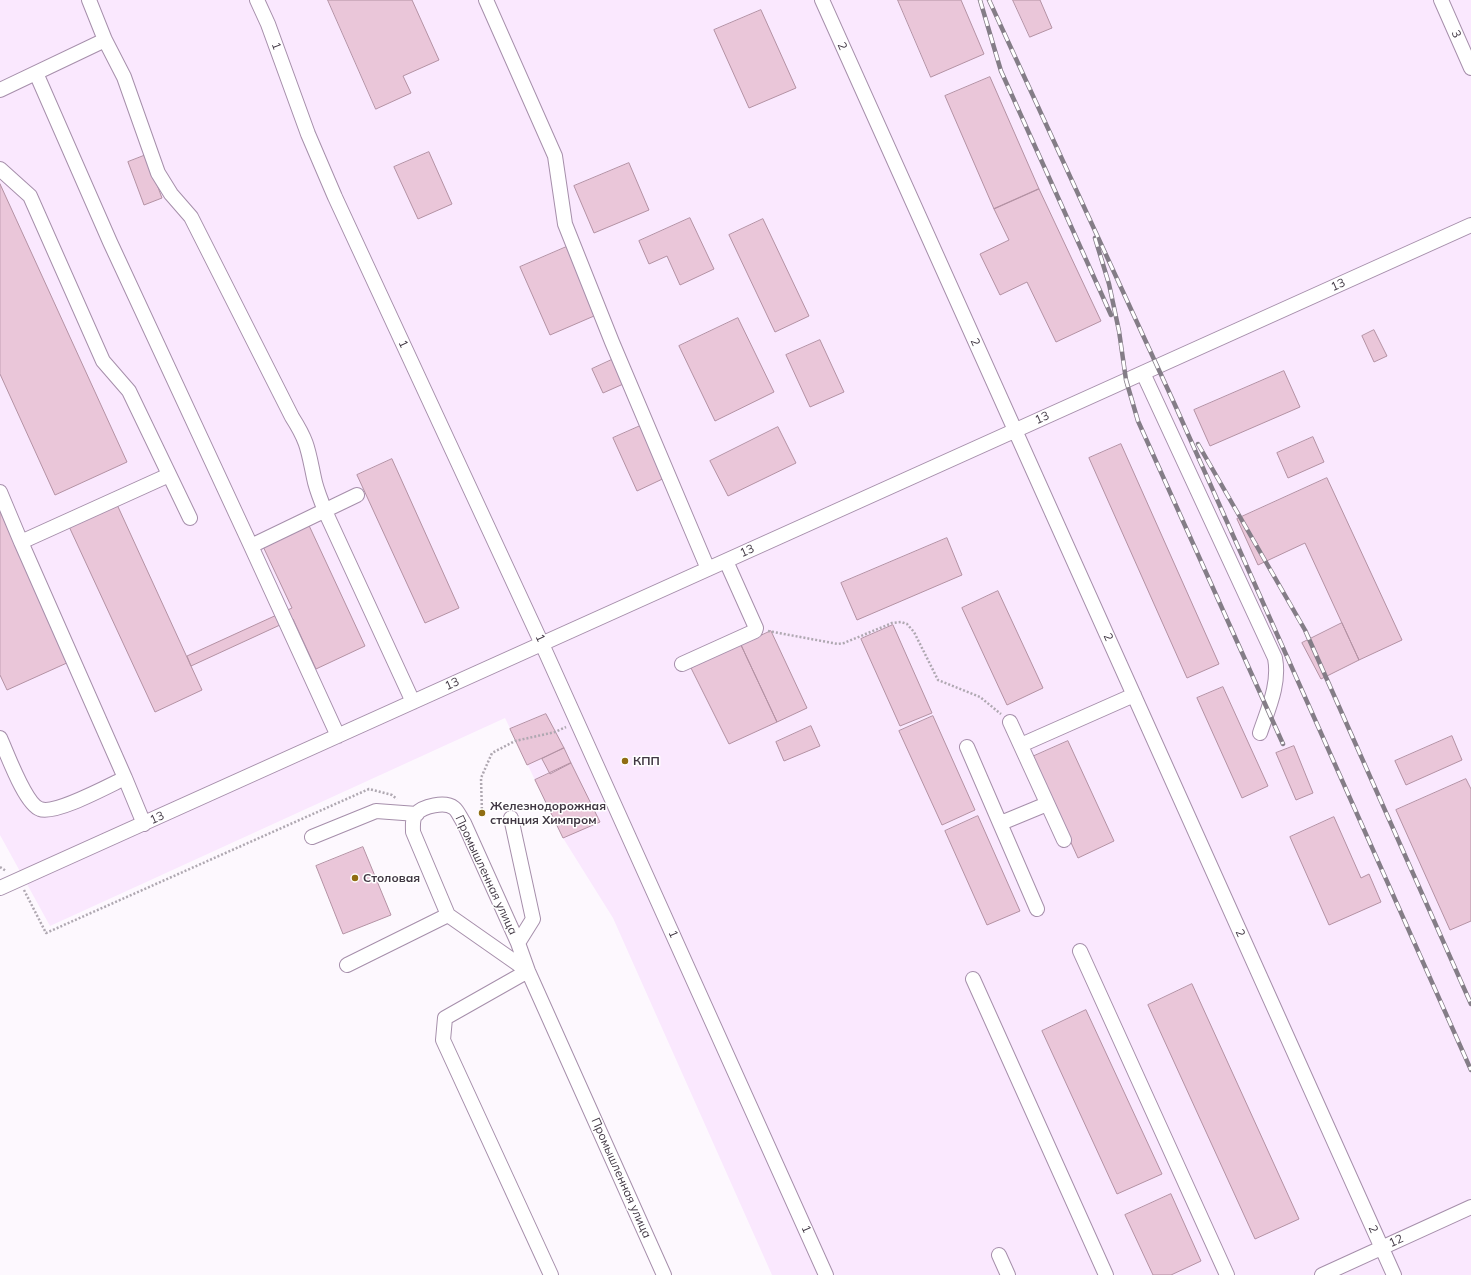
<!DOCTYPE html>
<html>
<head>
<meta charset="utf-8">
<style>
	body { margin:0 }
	canvas { display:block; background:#fdf8fe }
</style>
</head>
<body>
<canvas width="1471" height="1275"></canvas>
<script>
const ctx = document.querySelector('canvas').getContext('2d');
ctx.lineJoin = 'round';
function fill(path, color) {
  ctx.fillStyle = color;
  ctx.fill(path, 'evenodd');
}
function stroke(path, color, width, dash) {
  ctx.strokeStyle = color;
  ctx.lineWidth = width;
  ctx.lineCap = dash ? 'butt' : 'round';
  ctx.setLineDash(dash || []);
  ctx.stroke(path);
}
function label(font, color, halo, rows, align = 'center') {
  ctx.font = font + ' Mulish,sans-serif';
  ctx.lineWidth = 3;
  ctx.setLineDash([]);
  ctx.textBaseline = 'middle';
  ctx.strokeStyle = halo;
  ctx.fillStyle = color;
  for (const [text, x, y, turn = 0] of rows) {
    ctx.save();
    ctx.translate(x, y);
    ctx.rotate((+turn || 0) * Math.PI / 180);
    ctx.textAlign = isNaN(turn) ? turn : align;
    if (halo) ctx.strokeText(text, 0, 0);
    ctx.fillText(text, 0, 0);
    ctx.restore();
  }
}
const built = new Path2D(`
	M0,0H1471V1275H772L613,918L563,838L505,718L50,926L0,835Z`);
const building = new Path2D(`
	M328,0H412L439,60L403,76L411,93L376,109Z
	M898,0H961L984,54L931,77Z
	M1013,0H1040L1052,28L1030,37Z
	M761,10L796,88L749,108L714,30Z
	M990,77L1039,189L994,209L945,96Z
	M429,152L452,204L418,219L394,167Z
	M146,155L162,198L144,205L128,162Z
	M629,163L649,210L594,233L574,186Z
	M0,184L127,462L55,495L0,374Z
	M1039,189L1101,321L1056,342L1027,282L1000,295L980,254L1009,240L994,209Z
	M690,218L714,269L680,285L667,256L649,264L639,241Z
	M763,219L809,316L775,332L729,235Z
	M571,245L601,313L550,335L520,267Z
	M738,318L774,392L715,421L679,346Z
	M1374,330L1387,356L1374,362L1362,336Z
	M820,340L844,392L810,407L786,355Z
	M618,357L630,381L603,393L592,369Z
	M1284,371L1300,407L1210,446L1194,410Z
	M647,423L671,475L637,491L613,438Z
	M778,427L796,463L728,496L710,461Z
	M1313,437L1324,462L1288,478L1277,453Z
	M1121,444L1219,664L1187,678L1089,458Z
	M392,459L459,608L425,623L357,475Z
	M1327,478L1402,640L1359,660L1305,543L1258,565L1237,519Z
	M114,498L202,690L155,712L66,520Z
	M0,508L69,662L7,690L0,675Z
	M306,519L365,646L316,669L293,619L191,666L187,656L292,608L260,540Z
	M947,538L962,575L857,620L841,583Z
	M998,591L1043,688L1007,705L962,608Z
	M1342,623L1359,660L1321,679L1302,643Z
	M893,625L932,713L900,726L861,639Z
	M771,631L807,708L777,722L741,645Z
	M741,645L777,722L729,744L691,668Z
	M1223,687L1268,786L1242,798L1197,698Z
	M546,714L564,748L527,765L510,729Z
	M933,716L975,810L942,825L899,731Z
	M811,726L820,746L784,761L776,742Z
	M1452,736L1462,760L1406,785L1395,761Z
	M1068,741L1114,841L1078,858L1032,757Z
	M1294,746L1313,793L1296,800L1276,753Z
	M564,748L571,763L550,774L542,759Z
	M571,763L600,822L563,838L535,780Z
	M1466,779L1471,789V921L1450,930L1396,810Z
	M978,816L1020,911L987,925L945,831Z
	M1334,817L1361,878L1369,874L1381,902L1329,925L1290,837Z
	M363,847L391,915L343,934L316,866Z
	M1192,984L1299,1219L1255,1239L1148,1005Z
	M1086,1010L1162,1174L1117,1194L1042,1031Z
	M1171,1194L1201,1261L1171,1275H1153L1125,1215Z`);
const path = new Path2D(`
	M768,631L838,644L844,643L892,623L901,622L907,624L914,632L938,680L980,697L1001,714
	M482,813L481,778L492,753L515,741L555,732L566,727
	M0,867L6,871
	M24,890L46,933L369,789L392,795L397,799`);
const minor = new Path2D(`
	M89,0L105,40L124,77L158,173L171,194L191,217L292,417C308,442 308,450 314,478C316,489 321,500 325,511L413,702
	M257,0L268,24L308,134L335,197L542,644L826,1275
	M486,0L555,156L565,224L612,342L708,569
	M822,0L1394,1275
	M1441,0L1471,68
	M36,73L110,242L251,546
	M0,90L105,40
	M0,169L30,196L103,361L129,391L190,518
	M1143,373L1275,658C1280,684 1268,709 1260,733
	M0,492L21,542L169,475
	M21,542L125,778
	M682,664L755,631L756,628L726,561
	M1010,722L1064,840
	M338,736L251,546L357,495
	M0,738C7,753 25,804 40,809C55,815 108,786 125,778L144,824
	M1021,745L1134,695
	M967,747L1037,909
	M511,818L533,919L518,943
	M1001,823L1047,804
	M312,837L376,811L417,814
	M0,888L1471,225
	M1080,951L1227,1275
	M347,965L448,915
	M528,971L448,915L413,832C413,826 412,819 416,814C423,806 445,801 454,808C458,811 461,819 464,823L518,943L528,971L664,1275
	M528,971L445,1018L443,1040L551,1275
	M973,979L1106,1275
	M999,1255L1008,1275
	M1322,1275L1471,1207`);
const rail = new Path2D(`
	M980,0L1001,71L1111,315
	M989,0L1175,405L1471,1070
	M1095,238L1109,284L1119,331L1126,380L1138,421L1283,744
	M1198,444L1305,630L1471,1004`);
const markers = [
	[625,761,4,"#906d13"],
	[482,813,4,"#906d13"],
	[355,878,4,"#906d13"]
];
const streetNames = [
	["3",1456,34,66],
	["1",276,46,70],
	["2",842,46,66],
	["13",1338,285,-24],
	["2",975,342,66],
	["1",403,344,65],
	["13",1042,418,-24],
	["13",747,551,-24],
	["2",1108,637,66],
	["1",540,638,65],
	["13",452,684,-24],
	["13",157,818,-24],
	["Промышленная улица",486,875,65],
	["2",1240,933,66],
	["1",673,934,66],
	["Промышленная улица",621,1178,66],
	["1",806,1229,66],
	["2",1373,1229,66],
	["12",1396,1241,-24]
];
const poiNames = [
	["КПП",633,761],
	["Железнодорожная",490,806],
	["станция Химпром",490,820],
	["Столовая",363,878]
];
fill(built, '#fae8fe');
fill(building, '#eac6d9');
stroke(building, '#b492a4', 1);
stroke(minor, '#a68fab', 16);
stroke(path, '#afa8b1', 2.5, [2, 2]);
stroke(minor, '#fff', 14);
stroke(rail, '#847d87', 4.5);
stroke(rail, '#fff', 3, [9]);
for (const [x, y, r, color] of markers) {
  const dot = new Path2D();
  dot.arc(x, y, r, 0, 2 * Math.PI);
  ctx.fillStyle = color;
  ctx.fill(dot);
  stroke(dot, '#fff', 1.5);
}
label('12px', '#403743', '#fff', streetNames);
label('bold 12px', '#403743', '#fff', poiNames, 'left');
</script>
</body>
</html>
